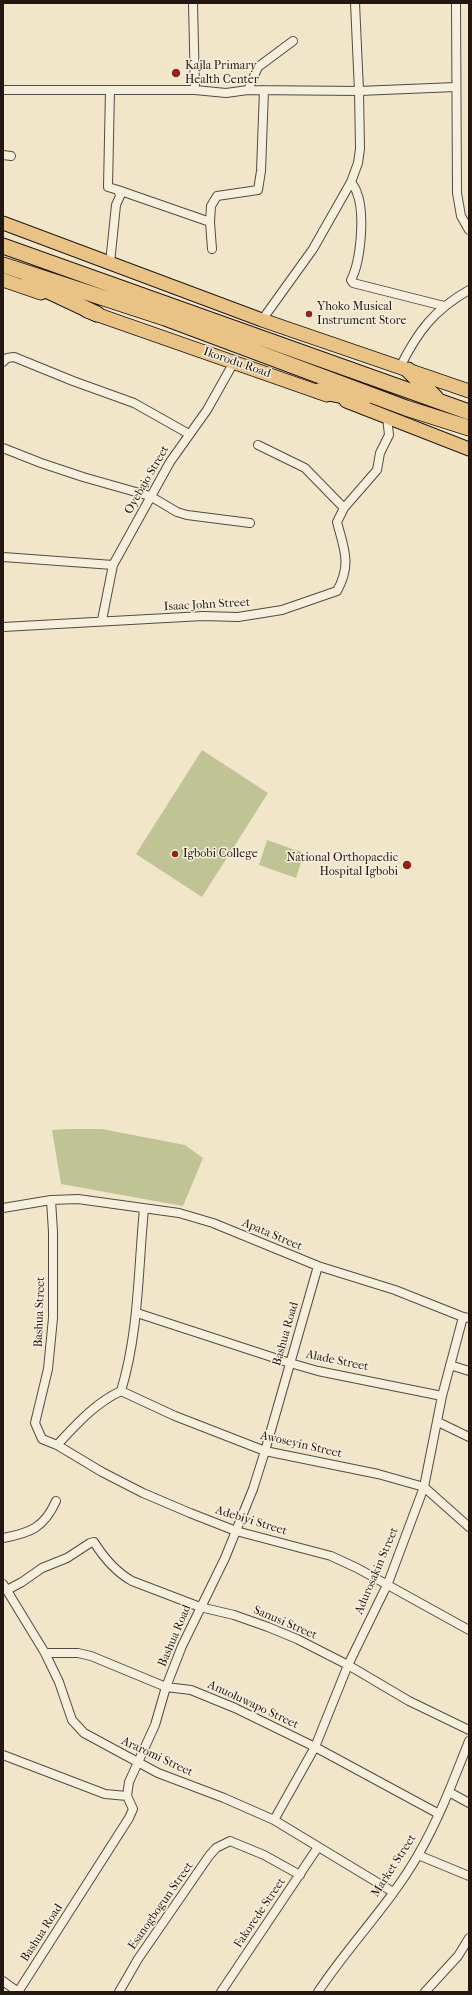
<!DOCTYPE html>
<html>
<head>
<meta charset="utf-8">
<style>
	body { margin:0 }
	#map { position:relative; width:472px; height:1995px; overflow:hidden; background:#f1e6ca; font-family:"IM FELL French Canon",serif }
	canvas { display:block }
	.frame { position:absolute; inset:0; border:4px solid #241611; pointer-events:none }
</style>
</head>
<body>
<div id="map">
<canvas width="472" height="1995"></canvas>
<div class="frame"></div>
</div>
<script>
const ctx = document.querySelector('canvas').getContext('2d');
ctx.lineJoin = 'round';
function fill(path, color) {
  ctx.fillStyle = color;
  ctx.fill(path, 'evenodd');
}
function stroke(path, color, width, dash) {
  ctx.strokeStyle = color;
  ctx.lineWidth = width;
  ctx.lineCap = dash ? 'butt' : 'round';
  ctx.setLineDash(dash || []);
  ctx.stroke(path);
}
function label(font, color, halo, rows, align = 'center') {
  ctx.font = font + ' "IM FELL French Canon",serif';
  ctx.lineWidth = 3;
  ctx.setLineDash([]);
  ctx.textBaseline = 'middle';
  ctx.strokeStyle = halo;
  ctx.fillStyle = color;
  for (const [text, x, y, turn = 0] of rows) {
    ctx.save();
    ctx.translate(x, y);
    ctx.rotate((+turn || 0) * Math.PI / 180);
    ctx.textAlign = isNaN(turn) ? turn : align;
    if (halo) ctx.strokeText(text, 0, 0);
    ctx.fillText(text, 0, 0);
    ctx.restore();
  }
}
const green = new Path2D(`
	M202,750L268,793L202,897L136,854Z
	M267,840L304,853L296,878L259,865Z
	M68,1129H102L185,1145L203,1158L183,1206L61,1184L52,1130Z`);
const minor = new Path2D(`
	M193,3L195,90
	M456,3L457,193L461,216L469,230
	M3,90H195L226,93L248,90L359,91L456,87
	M110,90L108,187L118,190L120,196L116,205L110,263
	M248,90L258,67L293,41
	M3,155L11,156
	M351,182C353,185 356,189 357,193C365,213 361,261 351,280L353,283L444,306
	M118,190L210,222L211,206L217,196L258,190L261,171L264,90
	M210,222L212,249
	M262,320L313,249L351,182L358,163L360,149L359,91L355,3
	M3,362L7,358L14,357L73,381L134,403L189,434
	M400,367C418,331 434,310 469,290
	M258,445L305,468L344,508
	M3,448L41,463L83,477L150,496L177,512L187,515L250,523
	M3,557L113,565
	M102,620L113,565L170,462L207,410L234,362
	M3,627L203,616L238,617L282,610L337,591C352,564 344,549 337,522L344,508L377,470L380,453L389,435L387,417
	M51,1200L53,1232V1318L48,1369L35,1423L42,1439L57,1445L102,1472L143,1493L190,1513L236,1531L331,1556L357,1568L469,1630
	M3,1208L51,1200L78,1199L179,1213L213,1223L318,1266L395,1290L463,1317L469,1318
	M137,1313L290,1363L318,1371L442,1396
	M450,1365L469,1371
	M121,1391L175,1416L265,1451L378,1474L424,1487L469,1527
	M438,1422L469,1437
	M57,1445C76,1425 95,1403 121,1391C139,1332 138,1270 144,1209
	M3,1538C30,1533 44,1528 56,1501
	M3,1584L45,1653L59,1682L72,1720L84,1733L158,1773L224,1798L274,1820L393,1892
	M7,1590L22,1582L42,1568L67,1558L90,1543L94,1542C104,1558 116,1572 132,1581L200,1607L234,1615L268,1627L297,1639L348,1665L409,1701L469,1730
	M45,1653H78L91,1656L166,1687L191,1690L235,1708L315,1747L439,1814
	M3,1755L105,1794L127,1796
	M449,1792L469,1803
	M274,1820L315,1747L348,1665L388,1583L424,1487L442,1396L463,1317
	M418,1855L469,1876
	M3,1981L18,1992
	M18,1992L129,1818L133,1809L127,1796L129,1782L155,1725L166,1687L182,1646L225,1558L253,1489L265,1451L318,1266
	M119,1992L138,1959L209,1856L216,1848L230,1841L264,1855L300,1875
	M221,1992L318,1847
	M318,1992C349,1945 390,1904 418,1855C439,1819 454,1779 469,1741
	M425,1992L458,1956L469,1938`);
const primary = new Path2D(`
	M3,223L262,320L469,391
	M3,280L41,293
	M87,311L327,395
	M346,401L469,449`);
const motorway = new Path2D(`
	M3,246L469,412
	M3,265L165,318L406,408L469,428
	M29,282L97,314
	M408,370L436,398
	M319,391L363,400`);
const markers = [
	[176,73,5,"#8f2418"],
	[309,314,4,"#8f2418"],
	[175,854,4,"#8f2418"],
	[407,865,5,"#8f2418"]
];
const poiNames = [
	["Kajla Primary",185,66],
	["Health Center",185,80],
	["Yhoko Musical",317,307],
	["Instrument Store",317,321],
	["Igbobi College",183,854],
	["National Orthopaedic",398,858,"right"],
	["Hospital Igbobi",398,872,"right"]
];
const streetNames = [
	["Ikorodu Road",237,363,19],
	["Oyebajo Street",147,480,-60],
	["Isaac John Street",207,605,-3],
	["Apata Street",272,1235,23],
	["Bashua Street",40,1312,-88],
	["Bashua Road",286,1334,-74],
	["Alade Street",337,1361,12],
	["Awoseyin Street",301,1445,13],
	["Adebiyi Street",251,1521,17],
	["Adurosakin Street",377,1571,-67],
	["Sanusi Street",285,1623,23],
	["Bashua Road",175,1636,-67],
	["Anuoluwapo Street",253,1705,25],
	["Araromi Street",157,1757,25],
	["Market Street",394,1866,-57],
	["Esanogbogun Street",161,1906,-55],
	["Fakorede Street",260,1913,-56],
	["Bashua Road",42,1933,-57]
];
fill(green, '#c0c393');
stroke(minor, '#574a3f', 10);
stroke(primary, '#241611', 15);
stroke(motorway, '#241611', 17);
stroke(minor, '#f6efdd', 8);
stroke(primary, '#e8c385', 13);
stroke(motorway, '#e8c385', 15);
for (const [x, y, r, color] of markers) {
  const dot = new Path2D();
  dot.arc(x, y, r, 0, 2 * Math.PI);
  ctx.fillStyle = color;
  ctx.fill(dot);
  stroke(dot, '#f6efdd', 1.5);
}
label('12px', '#241611', '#f6efdd', poiNames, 'left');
label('12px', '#241611', '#f6efdd', streetNames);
</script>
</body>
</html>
